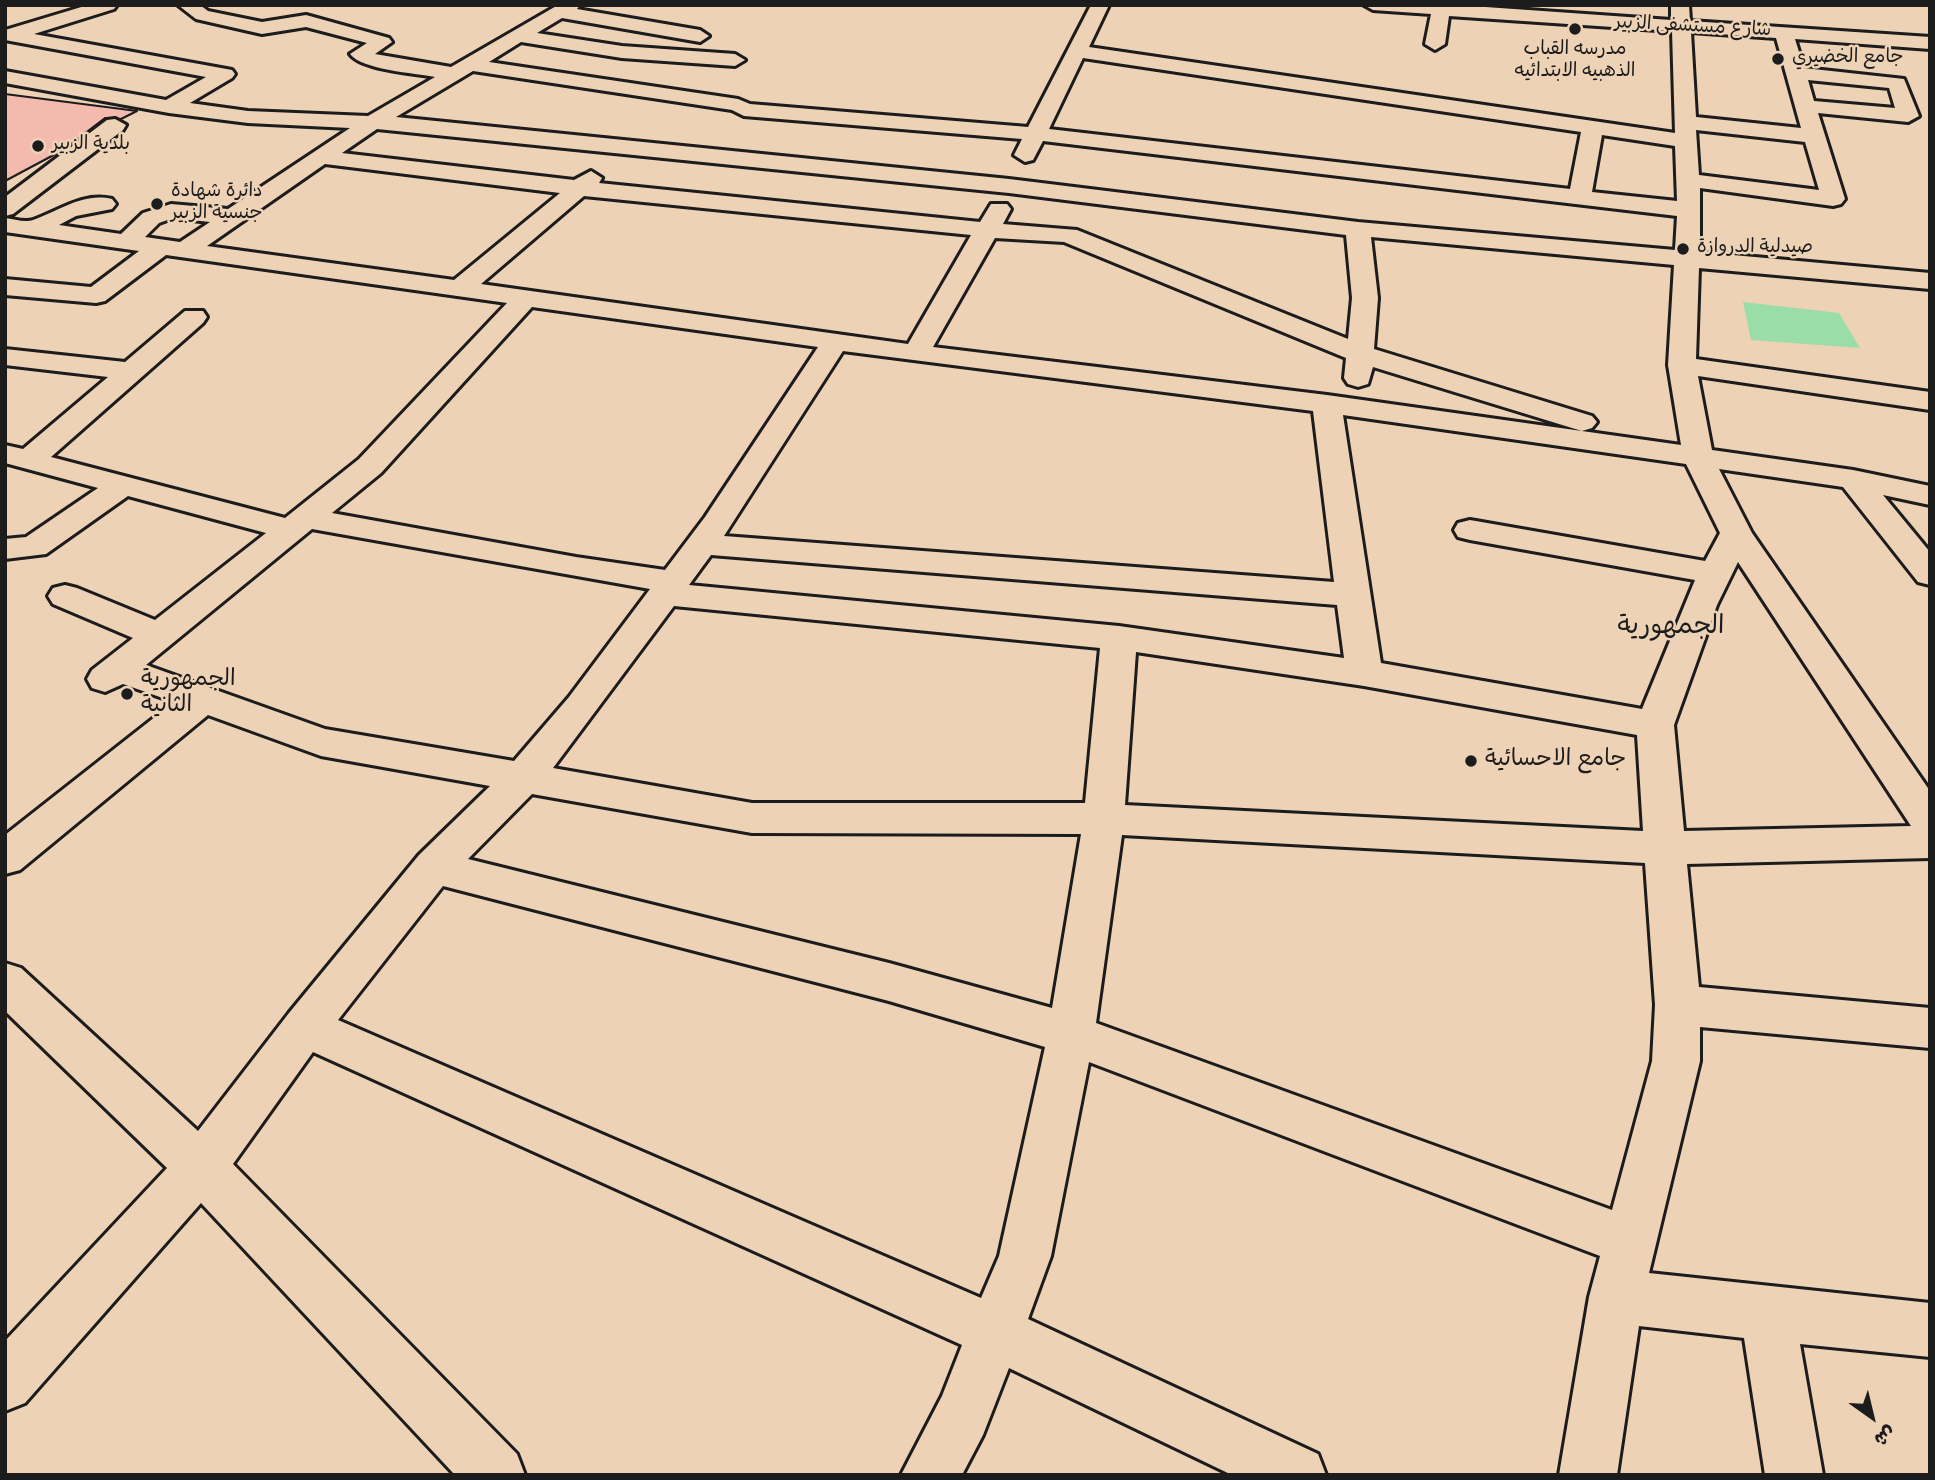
<!DOCTYPE html>
<html>
<head>
<meta charset="utf-8">
<style>
	body { margin:0 }
	#map { position:relative; width:1935px; height:1480px; overflow:hidden; background:#eed2b5; font-family:"Indie Flower","Playpen Sans Arabic",sans-serif }
	canvas { display:block }
	.frame { position:absolute; inset:0; border:7px solid #1c1c1c; pointer-events:none }
	.north { position:absolute; left:1837px; top:1382px; width:70px; height:70px; -webkit-text-stroke:5px #eed2b5; paint-order:stroke; rotate:146deg; font-size:19px; font-weight:700; line-height:28px; text-align:center; color:#1c1c1c }
	.north::after { content:''; display:block; margin:auto; width:24px; height:32px; background:#1c1c1c; clip-path:polygon(50% 0,100% 100%,50% 72%,0 100%) }
</style>
</head>
<body>
<div id="map">
<canvas width="1935" height="1480"></canvas>
<div class="frame"></div>
<div class="north">ش</div>
</div>
<script>
const ctx = document.querySelector('canvas').getContext('2d');
ctx.lineJoin = 'round';
function fill(path, color) {
  ctx.fillStyle = color;
  ctx.fill(path, 'evenodd');
}
function stroke(path, color, width, dash) {
  ctx.strokeStyle = color;
  ctx.lineWidth = width;
  ctx.lineCap = dash ? 'butt' : 'round';
  ctx.setLineDash(dash || []);
  ctx.stroke(path);
}
function label(font, color, halo, rows, align = 'center') {
  ctx.font = font + ' "Indie Flower","Playpen Sans Arabic",sans-serif';
  ctx.lineWidth = 5;
  ctx.setLineDash([]);
  ctx.textBaseline = 'middle';
  ctx.strokeStyle = halo;
  ctx.fillStyle = color;
  for (const [text, x, y, turn = 0] of rows) {
    ctx.save();
    ctx.translate(x, y);
    ctx.rotate((+turn || 0) * Math.PI / 180);
    ctx.textAlign = isNaN(turn) ? turn : align;
    if (halo) ctx.strokeText(text, 0, 0);
    ctx.fillText(text, 0, 0);
    ctx.restore();
  }
}
const green = new Path2D(`
	M1743,302L1839,313L1860,348L1751,340Z`);
const building = new Path2D(`
	M5,94L137,111L121,119L105,118L63,150L5,181Z`);
const minor = new Path2D(`
	M88,5H117L114,9L34,34L232,70L235,74L232,78L190,103L248,111L368,116L435,77C415,73 362,70 350,54L367,43L306,27L262,34L196,19L178,5H200L208,11L262,22L306,15L389,38L392,42L375,54L451,67L558,5H580L577,9L700,30L709,36L700,42L562,18L537,33L622,46L735,54L745,60L735,66L622,58L521,42L489,62L738,99L750,104L1028,127L1091,5H1109L1089,47L1675,133L1672,31L1449,16L1445,44L1435,50L1425,44L1431,14L1373,10L1364,5H1457L1671,20V5H1689L1690,21L1930,37V49L1795,39L1804,68L1904,79L1919,116L1908,122L1818,113L1845,199L1841,204L1833,206L1700,188V252L1930,273V289L1699,268L1696,359L1930,392V410L1698,376L1712,450L1853,470L1930,486V505L1883,495L1930,552V585L1918,582L1843,487L1719,469L1752,533L1930,791V858L1687,864L1699,987L1930,1008V1048L1700,1027V1061L1649,1273L1930,1303V1357L1800,1344L1823,1475H1765L1744,1338L1639,1326L1617,1475H1559L1589,1297L1600,1256L1089,1062L1051,1256L1028,1319L1318,1454L1326,1475H1232L1009,1368L983,1435L962,1475H901L942,1396L962,1345L313,1052L233,1164L517,1454L525,1475H455L201,1203L25,1403L5,1411V1341L167,1168L5,1011V963L21,968L198,1131L289,1013L419,855L490,786L321,756L208,715L20,870L5,874V835L174,702L123,684L105,692L92,688L87,679L92,670L133,638L53,604L48,596L53,588L65,585L77,588L155,620L266,533L128,496L46,554L5,559V539L26,537L98,488L5,463V445L23,449L108,377L5,365V349L125,362L185,311H203L207,317L203,323L51,457L285,518L359,459L507,303L166,255L105,301L96,303L5,295V279L91,287L139,251L5,232V218C14,219 25,223 33,220C59,211 83,192 112,199L116,204L112,209L76,216L59,225L121,234L143,213L171,204L228,209L350,128L248,123L169,113L5,83V71L166,100L206,77L5,40V30ZM1691,32L1776,38L1801,128L1696,117ZM1083,58L1581,132L1570,189L1049,129ZM473,71L732,110L744,116L1022,139L1014,155L1025,162L1033,160L1043,141L1677,216L1675,250L1358,222L1009,179L396,117ZM1808,80L1889,88L1895,108L1814,101ZM377,129L1009,193L1346,235L1352,298L1348,339L1077,230L1003,224L1011,209L1007,204H991L980,222L599,183L602,178L591,171L574,180L342,153ZM1696,130L1805,142L1819,190L1699,175ZM1602,135L1675,146L1677,201L1592,192ZM325,164L560,193L454,280L207,246ZM584,196L971,235L908,344L481,284ZM173,218L210,222L180,242L145,237L159,223ZM1371,237L1674,265L1668,365L1681,445L1327,395L933,347L995,238L1064,242L1346,358L1344,378L1348,384L1358,387L1368,384L1373,367L1572,428L1582,431L1592,428L1597,422L1592,416L1374,349L1378,298ZM532,307L818,347L705,517L665,570L576,557L332,513L381,473ZM843,351L1313,411L1334,582L724,536ZM1343,415L1686,464L1720,533L1705,561L1470,520L1458,523L1454,530L1458,537L1470,540L1695,580L1642,709L1381,663ZM312,529L650,589L569,697L514,761L325,729L146,665ZM711,555L1337,605L1344,658L1119,626L689,585ZM1738,562L1911,826L1684,831L1674,725L1717,605ZM674,606L1100,648L1085,803H752L553,768ZM1136,652L1364,686L1637,735L1643,831L1125,805ZM532,794L752,833L1081,834L1052,1008L889,963L468,859ZM1122,835L1645,863L1655,1005L1652,1061L1612,1210L1096,1023ZM443,886L889,1001L1045,1047L999,1256L981,1298L338,1020Z
	M115,119L126,125L123,130L13,214L5,216V197L107,120Z`);
const markers = [
	[1575,29,7,"#1c1c1c"],
	[1778,59,7,"#1c1c1c"],
	[38,146,7,"#1c1c1c"],
	[157,204,7,"#1c1c1c"],
	[1683,249,7,"#1c1c1c"],
	[127,694,7,"#1c1c1c"],
	[1471,761,7,"#1c1c1c"]
];
const farStreetnames = [
	["شارع مستشفى الزبير",1693,28,3]
];
const farPoinames = [
	["مدرسه القباب",1575,51,"center"],
	["الذهبيه الابتدائيه",1575,73,"center"],
	["جامع الخضيري",1792,59],
	["بلدية الزبير",52,146],
	["دائرة شهادة",171,193],
	["جنسية الزبير",171,215],
	["صيدلية الدروازة",1697,249]
];
const poiNames = [
	["الجمهورية",141,681],
	["الثانية",141,707],
	["جامع الاحسائية",1485,761]
];
const quarterNames = [
	["الجمهورية",1671,629]
];
fill(green, '#9adda8');
fill(building, '#f4baae');
stroke(building, '#1c1c1c', 2);
stroke(minor, '#1c1c1c', 6);
fill(minor, '#eed2b5');
for (const [x, y, r, color] of markers) {
  const dot = new Path2D();
  dot.arc(x, y, r, 0, 2 * Math.PI);
  ctx.fillStyle = color;
  ctx.fill(dot);
  stroke(dot, '#eed2b5', 2.5);
}
label('19px', '#1c1c1c', '#eed2b5', farStreetnames);
label('19px', '#1c1c1c', '#eed2b5', farPoinames, 'left');
label('23px', '#1c1c1c', '#eed2b5', poiNames, 'left');
label('26px', '#1c1c1c', '#eed2b5', quarterNames);
</script>
</body>
</html>
